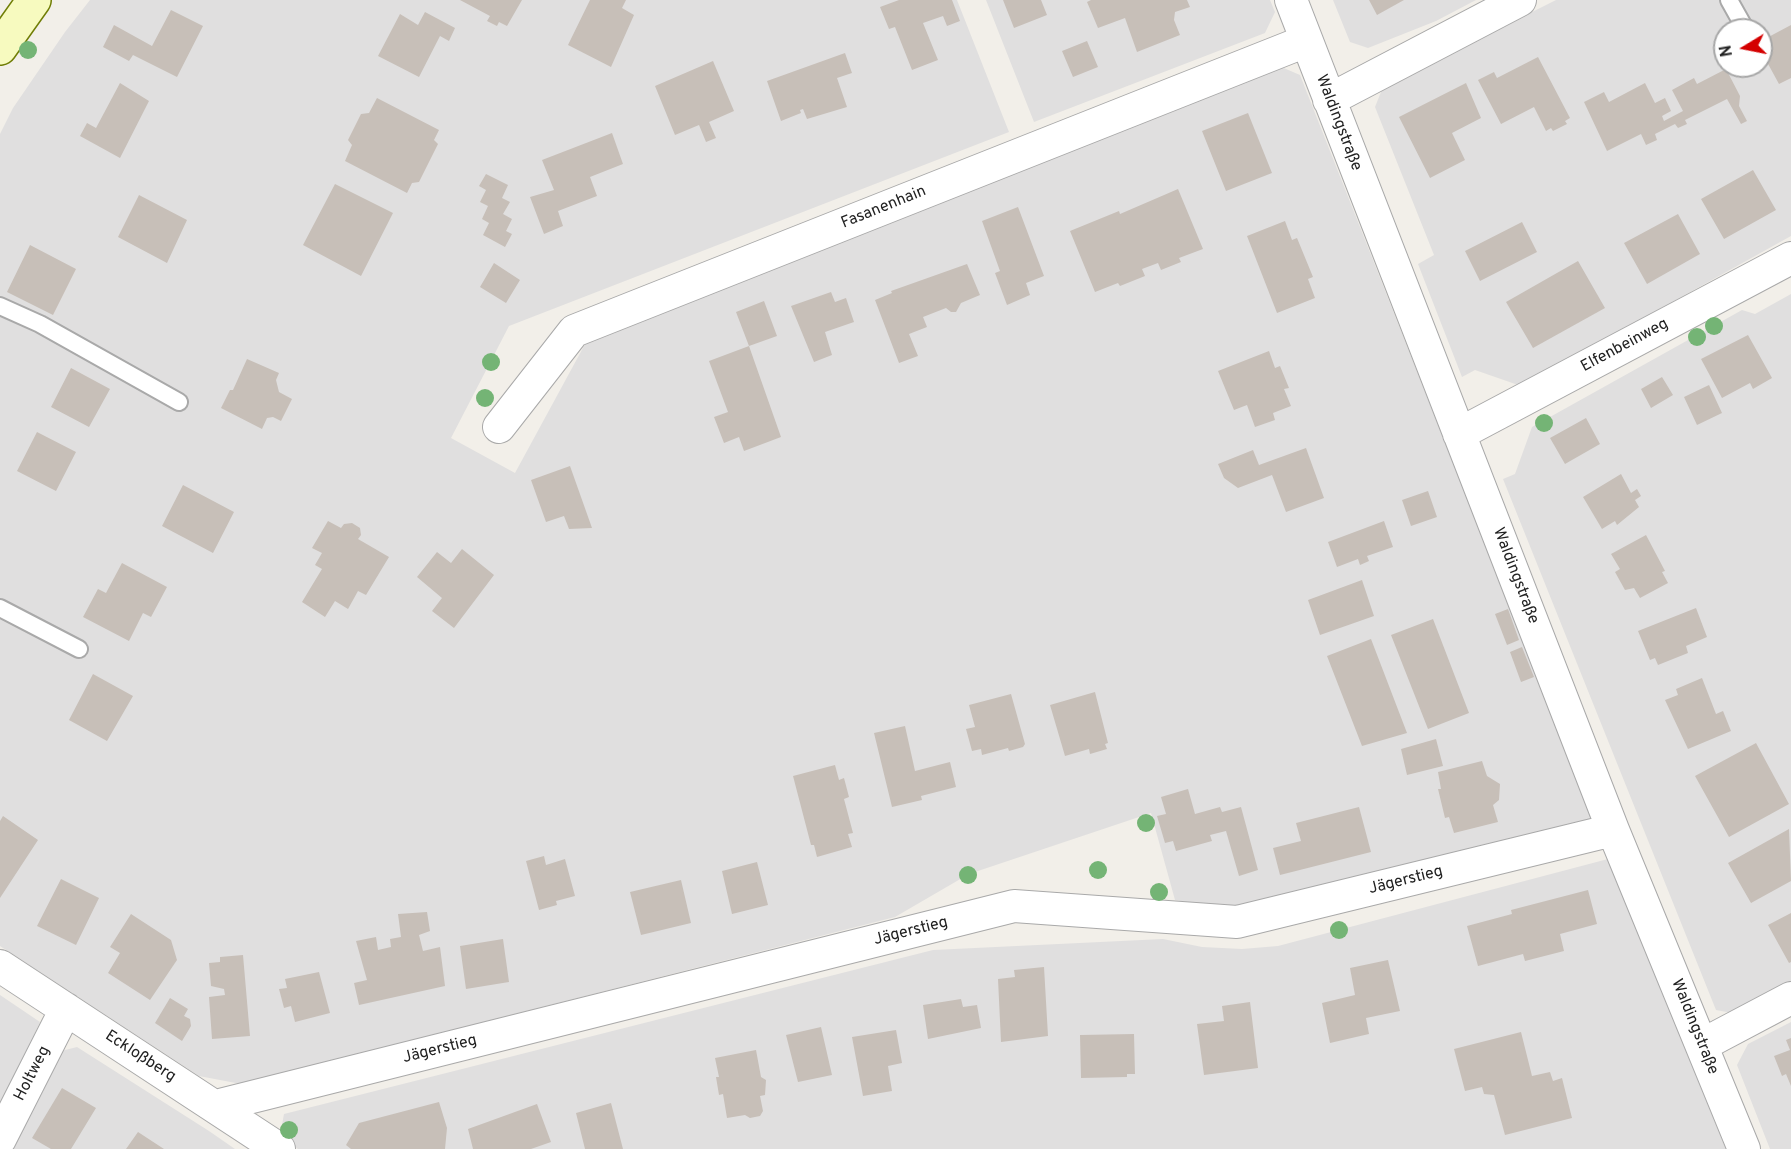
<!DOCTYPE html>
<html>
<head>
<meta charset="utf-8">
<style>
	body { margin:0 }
	#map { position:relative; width:1791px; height:1149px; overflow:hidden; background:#f2efe9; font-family:Overpass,sans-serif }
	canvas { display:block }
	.north { position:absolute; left:1713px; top:18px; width:60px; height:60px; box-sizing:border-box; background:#fff; border:2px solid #a7a7a7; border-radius:50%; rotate:260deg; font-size:16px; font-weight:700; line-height:24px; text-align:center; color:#222 }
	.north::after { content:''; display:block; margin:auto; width:21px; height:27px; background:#d40000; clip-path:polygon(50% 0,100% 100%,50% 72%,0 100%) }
</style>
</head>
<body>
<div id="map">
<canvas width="1791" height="1149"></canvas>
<div class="north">N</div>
</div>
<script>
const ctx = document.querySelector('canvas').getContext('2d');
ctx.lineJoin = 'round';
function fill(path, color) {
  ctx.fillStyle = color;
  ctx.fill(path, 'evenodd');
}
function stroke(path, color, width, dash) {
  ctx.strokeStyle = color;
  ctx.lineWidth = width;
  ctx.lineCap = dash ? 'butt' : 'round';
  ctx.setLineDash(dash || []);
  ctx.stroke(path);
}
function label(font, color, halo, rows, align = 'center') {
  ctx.font = font + ' Overpass,sans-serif';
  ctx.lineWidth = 4.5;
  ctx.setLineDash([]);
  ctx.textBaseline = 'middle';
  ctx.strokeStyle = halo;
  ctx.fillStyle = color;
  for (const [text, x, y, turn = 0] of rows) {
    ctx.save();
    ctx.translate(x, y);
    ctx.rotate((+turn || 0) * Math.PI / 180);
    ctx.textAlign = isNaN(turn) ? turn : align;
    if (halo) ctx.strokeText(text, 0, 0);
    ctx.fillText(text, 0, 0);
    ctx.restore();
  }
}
const residential = new Path2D(`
	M90,0H957L1009,132L509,326L451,438L515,473L590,335L1279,66L1300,75L1594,820L1242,907L1209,906L1175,900L1151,813L969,874L895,917L241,1084L199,1076L0,946V134L13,108L65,32Z
	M986,0H1270L1275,12L1265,33L1034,122Z
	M1333,0H1476L1436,21L1368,48L1350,42Z
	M1556,0H1791V236L1521,386L1475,370L1462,377L1418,264L1434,255L1375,107L1383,87ZM1725,30H1761V66H1725Z
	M1791,294V982L1732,1013L1716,1010L1503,479L1515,474L1532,427L1742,310L1755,314Z
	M1608,859L1726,1149H298L280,1136L284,1114L933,950L1163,939L1202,947L1242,949L1278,946Z
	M0,995L40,1022L0,1109Z
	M1791,1022V1149H1770L1737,1065L1748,1044Z
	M77,1047L209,1131L235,1149H12L57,1052Z`);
const building = new Path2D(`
	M460,0H522L507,26L499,22L497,26L487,21L490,16Z
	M590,0H626L622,8L634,15L611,67L568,45Z
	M899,0H952L960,21L947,26L943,16L923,23L938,60L912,70L895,27L889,29L880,7Z
	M1003,0H1041L1047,15L1014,28Z
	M1091,0H1187L1190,7L1175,12L1174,20L1180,35L1137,52L1125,18L1098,28L1087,2Z
	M1369,0H1404L1377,15Z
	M171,10L203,26L177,77L133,55L129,61L103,47L114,25L152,46Z
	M425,12L455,28L449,41L440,36L419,77L378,56L400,14L418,25Z
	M1791,25V78L1779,84L1761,51V41Z
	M1087,41L1098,67L1073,77L1062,51Z
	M845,53L852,73L837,78L847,107L807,119L803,109L800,110L801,113L781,121L767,81Z
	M1538,57L1570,118L1565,121L1567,124L1553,131L1551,128L1546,131L1534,107L1501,124L1478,80L1494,72L1497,78Z
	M713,61L734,111L709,122L716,138L706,142L699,125L675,135L655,86Z
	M1726,69L1740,96L1739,106L1747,121L1741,124L1727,99L1685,120L1687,124L1678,128L1675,124L1655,134L1657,140L1646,145L1641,134L1607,151L1584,102L1604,92L1609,102L1645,83L1655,103L1665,98L1671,111L1662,116L1664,121L1683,111L1672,90L1694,78L1697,84Z
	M120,83L149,101L120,158L80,136L87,123L96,128Z
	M1466,83L1481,118L1452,133L1465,160L1430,178L1399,117Z
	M377,98L439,130L434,140L438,144L419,182L412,183L407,193L345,161L352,145L348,140L361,114L369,113Z
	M1248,113L1272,173L1226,191L1202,131Z
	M612,133L623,164L590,177L597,196L558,211L563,226L544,234L530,197L554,190L542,160Z
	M1753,170L1776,210L1724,239L1701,199Z
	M486,174L508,185L502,198L510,202L503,214L512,219L506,231L512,234L505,247L483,235L489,223L482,219L488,206L480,202L486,190L479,186Z
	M335,184L393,213L361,276L303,245Z
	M1178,189L1203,249L1179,258L1181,262L1161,270L1158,263L1142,269L1145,276L1120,286L1118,283L1095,292L1070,231L1119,211L1120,214Z
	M139,195L187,220L167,263L118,237Z
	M1018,207L1044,276L1026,283L1030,295L1007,305L995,273L1000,271L982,221Z
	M1678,214L1700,254L1647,284L1624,243Z
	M1285,221L1292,240L1297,238L1313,277L1308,279L1315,298L1277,313L1247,236Z
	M1522,222L1537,252L1480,281L1465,251Z
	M30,245L76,269L53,315L7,292Z
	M1578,261L1605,308L1533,348L1506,302Z
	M494,263L520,280L506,303L480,287Z
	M967,264L980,295L961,303L956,312H951L946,308L923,317L927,327L909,334L918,356L899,363L875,300L892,293L891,291Z
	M831,292L835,302L846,298L854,322L825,332L832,355L814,362L791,306Z
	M764,301L777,336L749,346L736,312Z
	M1748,335L1772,378L1753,389L1750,383L1722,398L1701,359Z
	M749,346L781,437L744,451L739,437L724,443L714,417L728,412L709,361Z
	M1269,351L1275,368L1280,366L1289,388L1284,389L1291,406L1273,413L1275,420L1255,427L1247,405L1234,410L1218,371Z
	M247,359L279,373L276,380L279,392L292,399L281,421L273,417L267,418L262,429L221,408L230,390H233Z
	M71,368L110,389L89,427L51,407Z
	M1662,377L1673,395L1651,408L1641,389Z
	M1709,385L1722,413L1697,425L1684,397Z
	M1586,418L1600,444L1565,464L1550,438Z
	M37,432L76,452L56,491L17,471Z
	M1306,448L1324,498L1286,512L1272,475L1238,488L1224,478L1218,464L1253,450L1259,465Z
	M570,466L592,528L569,529L564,516L546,522L531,480Z
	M1621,474L1631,493L1637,489L1641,496L1635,500L1639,507L1617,525L1615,521L1602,529L1583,497Z
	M183,485L234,512L213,553L162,526Z
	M1428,491L1437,517L1411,526L1402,500Z
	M328,521L341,528L344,524L352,523L360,528L361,535L358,539L389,557L366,595L358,591L348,609L335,601L325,617L302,602L322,569L315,565L322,553L312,548Z
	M1384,521L1393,547L1367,556L1369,561L1360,565L1358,559L1337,567L1328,542Z
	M1646,535L1665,571L1662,572L1668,583L1640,598L1634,588L1625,590L1615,572L1620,569L1611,554Z
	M462,549L494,575L454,628L432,611L442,598L417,577L437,552L451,563Z
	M122,563L167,587L151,617L143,613L129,641L83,617L98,589L106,593Z
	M1362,580L1374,616L1320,635L1308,600Z
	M1696,608L1707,637L1686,646L1688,653L1658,665L1655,658L1650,660L1638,631Z
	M1508,609L1519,640L1507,645L1495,614Z
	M1433,619L1469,713L1428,729L1391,635Z
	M1371,639L1407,733L1362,746L1327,656Z
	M1522,647L1534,677L1521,682L1510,652Z
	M93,674L133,696L107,741L69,720Z
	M1702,678L1716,714L1723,711L1731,731L1688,749L1665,700L1678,695L1676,689Z
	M1095,692L1108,743L1105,744L1107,749L1090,754L1089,749L1065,756L1050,705Z
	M1011,694L1025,744L1023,747L1009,751L1008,748L982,755L981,749L972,751L966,729L975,727L969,705Z
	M905,726L915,771L950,762L956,787L921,796L922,800L892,807L874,733Z
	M1436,739L1443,766L1407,775L1401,749Z
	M1756,743L1789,804L1729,837L1695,776Z
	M1482,761L1487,776L1500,784L1499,800L1493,805L1498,822L1454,833L1449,817L1445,818L1438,789H1441L1438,772Z
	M835,765L839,780L844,778L849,797L844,799L853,833L848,834L852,847L817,857L814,845H811L793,776Z
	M1188,789L1195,814L1220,807L1222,812L1241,807L1258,870L1239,876L1226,831L1210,835L1212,841L1176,851L1173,841L1165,843L1157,816L1166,814L1161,797Z
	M1359,807L1371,852L1280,875L1273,848L1301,841L1296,823Z
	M3,816L38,840L0,898V821Z
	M1789,829L1791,881L1751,903L1728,863Z
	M544,856L546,865L565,859L575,896L556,901L557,905L539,910L526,861Z
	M757,862L768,905L732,914L722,871Z
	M61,879L99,898L76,945L37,926Z
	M681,880L691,923L641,935L630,892Z
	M1588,890L1597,924L1560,934L1564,951L1525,961L1523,954L1478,966L1467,926L1512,914L1511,910Z
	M427,912L430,931L419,935L423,951L440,947L445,986L359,1005L354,983L367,980L356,941L376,937L378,950L391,947L390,939L401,937L398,914Z
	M1791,913V962L1789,963L1768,925Z
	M131,914L171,940L177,960L150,1000L108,973L120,953L110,947Z
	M503,939L509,982L466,989L460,946Z
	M243,955L250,1036L212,1039L209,997L225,995L224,989L211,986L209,963L220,962V957Z
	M1388,960L1400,1011L1366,1018L1369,1034L1330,1043L1322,1003L1355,995L1350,968Z
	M1044,967L1048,1036L1001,1042L998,979L1015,977L1014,970Z
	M319,972L330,1013L295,1022L291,1006L284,1008L279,989L287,988L285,979Z
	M170,998L188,1009L184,1016L190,1019L191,1026L182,1041L155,1023Z
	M961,999L963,1007L977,1005L981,1028L928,1039L923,1005Z
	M1250,1002L1258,1068L1204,1075L1197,1024L1224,1021L1222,1006Z
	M821,1027L832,1075L798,1082L786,1035Z
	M896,1030L902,1063L888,1066L892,1091L863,1096L852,1037Z
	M1521,1032L1532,1076L1550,1072L1553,1081L1562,1078L1572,1118L1505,1135L1494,1095L1484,1094L1482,1087L1465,1091L1454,1049Z
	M1134,1034L1135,1074H1127V1077L1081,1078L1080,1035Z
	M1791,1038V1086L1786,1074L1782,1076L1774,1056L1790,1050L1786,1040Z
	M756,1050L761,1077L766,1080L765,1095L760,1096L763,1111L760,1116L750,1118L745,1115L727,1118L723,1094L719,1095L716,1077H719L715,1058Z
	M62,1088L96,1108L71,1149H51L32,1138Z
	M439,1102L447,1128L445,1149H351L346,1145L359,1123Z
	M611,1103L623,1149H585L576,1113Z
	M537,1104L551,1142L531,1149H473L468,1129Z
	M138,1132L164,1149H126Z`);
const service = new Path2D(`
	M1729,0L1743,25
	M0,306L40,324L179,402
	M0,608L79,649`);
const minor = new Path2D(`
	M1291,0L1613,830L1744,1149
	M1329,100L1520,0
	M499,427L574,331L1306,41
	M1459,434L1791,258
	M0,966L279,1149
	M1702,1045L1791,998
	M216,1106L1014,906L1237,922L1613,830
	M0,1139L66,1009`);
const secondary = new Path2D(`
	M0,48L34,0`);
const trees = [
	[28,50],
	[1714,326],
	[1697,337],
	[491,362],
	[485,398],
	[1544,423],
	[1146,823],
	[1098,870],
	[968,875],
	[1159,892],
	[1339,930],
	[289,1130]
];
const streetNames = [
	["Waldingstraße",1338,123,69],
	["Fasanenhain",884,208,-22],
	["Elfenbeinweg",1625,346,-28],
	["Waldingstraße",1515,576,69],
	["Jägerstieg",1406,881,-14],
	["Jägerstieg",911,932,-14],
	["Waldingstraße",1694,1027,68],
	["Jägerstieg",440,1050,-14],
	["Eckloßberg",140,1057,33],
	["Holtweg",33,1074,-63]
];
fill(residential, '#e0dfdf');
fill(building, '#c7bfb8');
stroke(service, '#a9a9a9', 20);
stroke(minor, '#a9a9a9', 34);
stroke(secondary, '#707d05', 36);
stroke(service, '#fff', 16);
stroke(minor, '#fff', 32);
stroke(secondary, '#f7fabf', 33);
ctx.fillStyle = '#74b475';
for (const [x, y] of trees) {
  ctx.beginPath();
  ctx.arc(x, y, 9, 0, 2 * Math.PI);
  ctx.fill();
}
label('16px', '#222', '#fff', streetNames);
</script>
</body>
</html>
